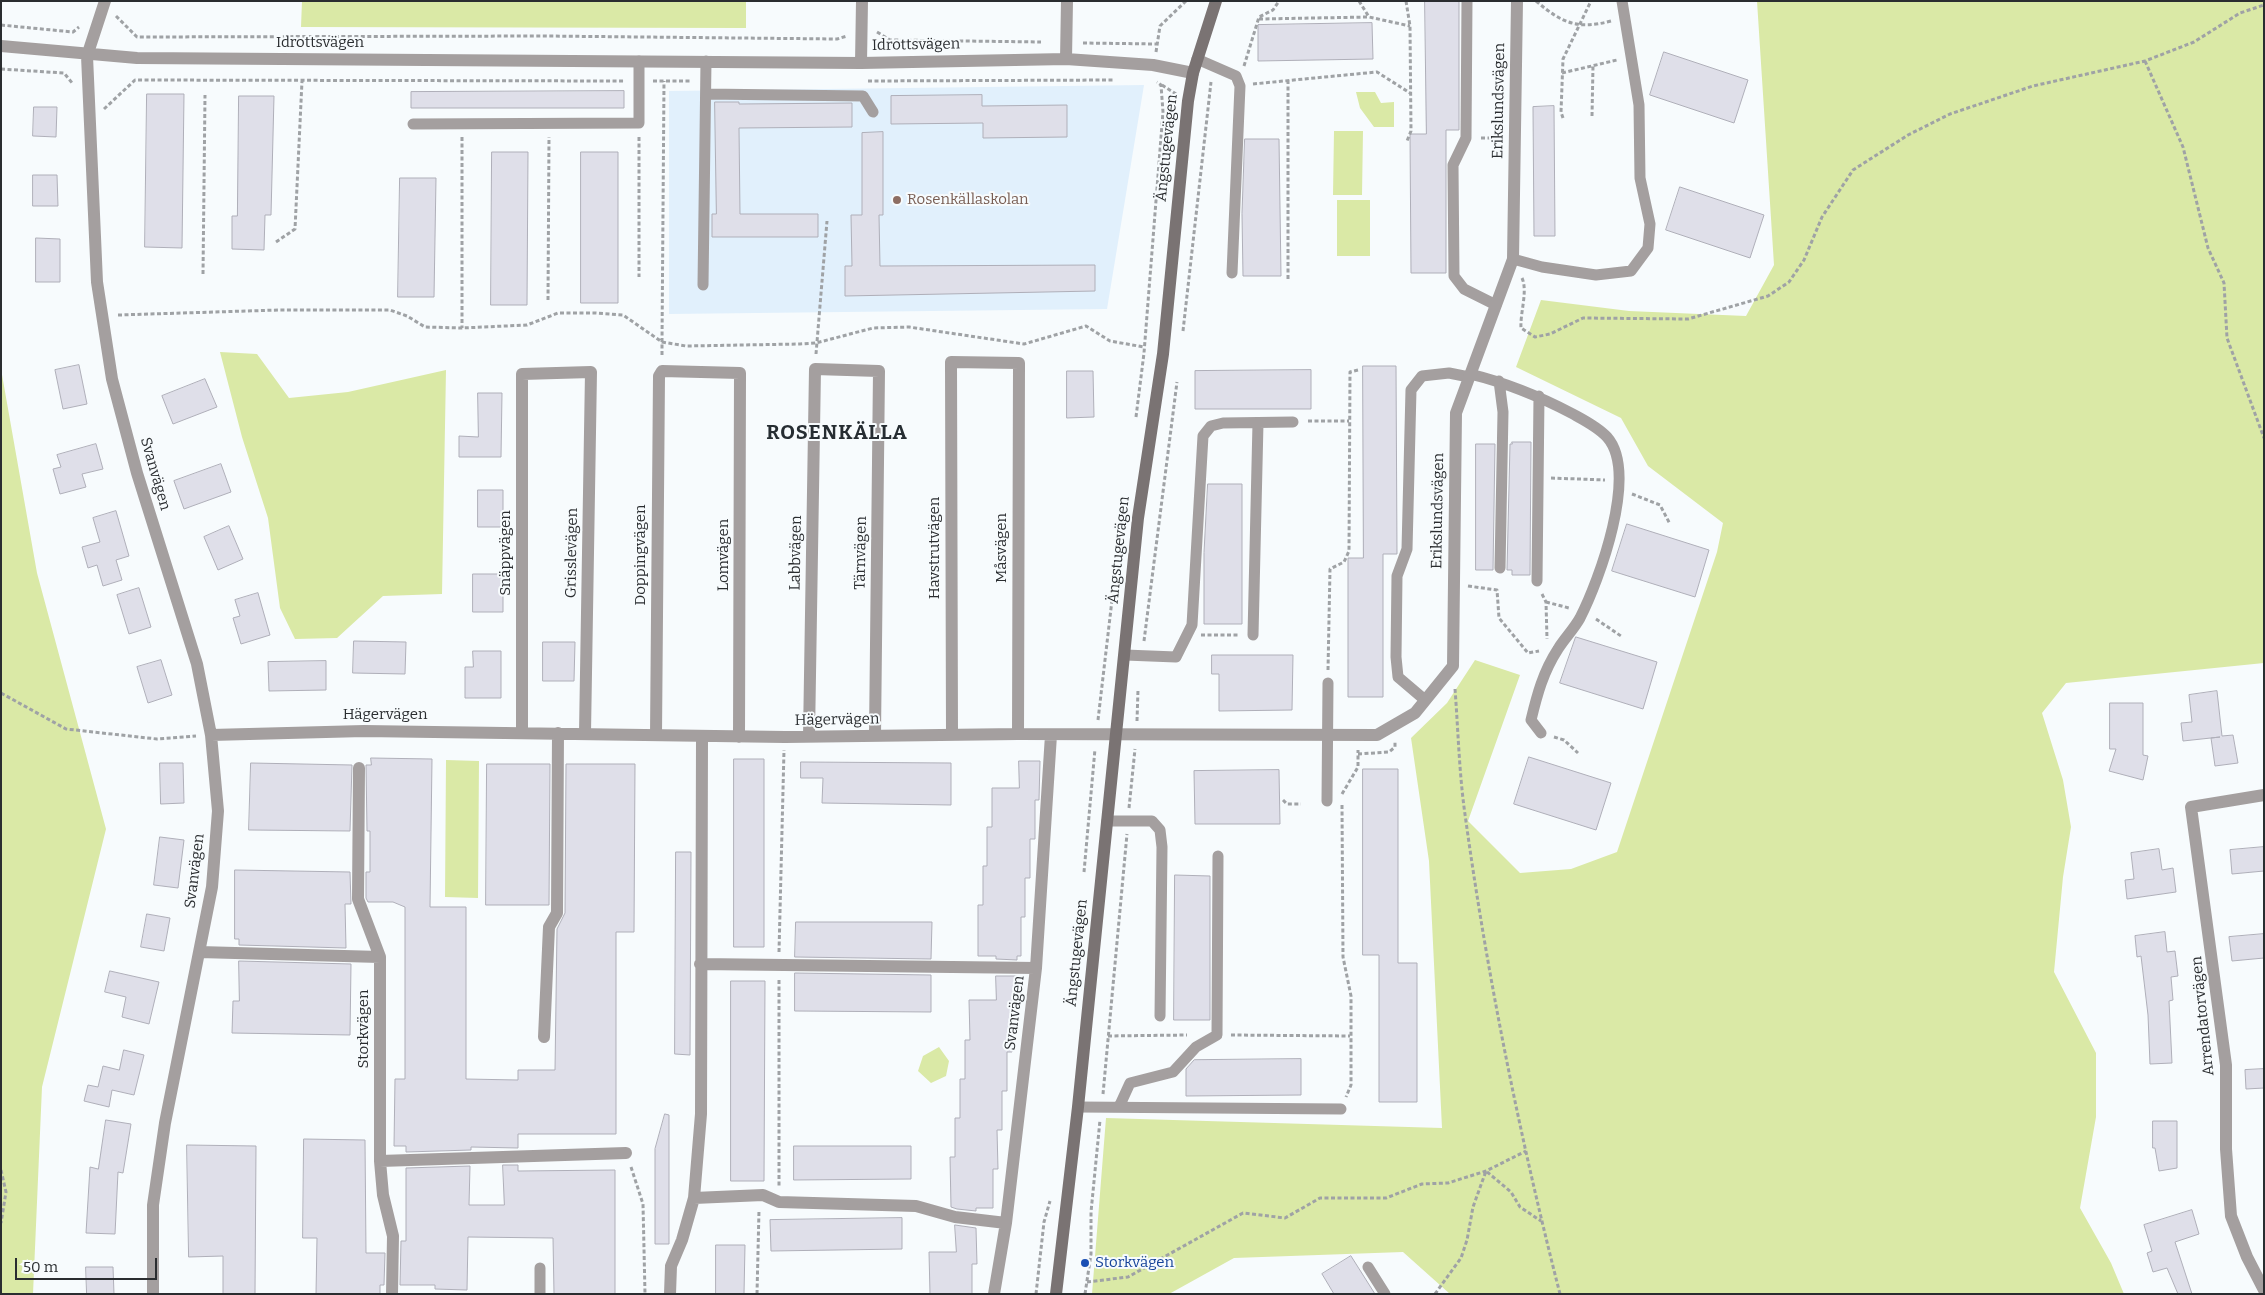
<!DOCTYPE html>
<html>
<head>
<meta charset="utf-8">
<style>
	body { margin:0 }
	#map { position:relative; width:2265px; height:1295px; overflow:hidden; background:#f7fbfd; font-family:Bitter,serif }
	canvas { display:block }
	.frame { position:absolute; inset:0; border:2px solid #2a2d30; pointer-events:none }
	.scale { position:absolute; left:15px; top:1258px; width:142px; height:22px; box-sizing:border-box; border:2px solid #2a2d30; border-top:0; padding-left:6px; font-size:15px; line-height:18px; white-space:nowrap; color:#2a2d30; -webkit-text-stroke:4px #f7fbfd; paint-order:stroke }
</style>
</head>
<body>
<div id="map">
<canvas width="2265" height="1295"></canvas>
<div class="frame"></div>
<div class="scale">50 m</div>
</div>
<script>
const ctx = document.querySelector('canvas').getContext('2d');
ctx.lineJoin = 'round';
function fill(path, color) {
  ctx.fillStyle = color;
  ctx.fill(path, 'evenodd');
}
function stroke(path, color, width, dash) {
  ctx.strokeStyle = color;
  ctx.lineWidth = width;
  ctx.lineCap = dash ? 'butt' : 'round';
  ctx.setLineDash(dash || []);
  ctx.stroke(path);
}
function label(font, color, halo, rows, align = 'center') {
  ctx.font = font + ' Bitter,serif';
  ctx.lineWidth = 4;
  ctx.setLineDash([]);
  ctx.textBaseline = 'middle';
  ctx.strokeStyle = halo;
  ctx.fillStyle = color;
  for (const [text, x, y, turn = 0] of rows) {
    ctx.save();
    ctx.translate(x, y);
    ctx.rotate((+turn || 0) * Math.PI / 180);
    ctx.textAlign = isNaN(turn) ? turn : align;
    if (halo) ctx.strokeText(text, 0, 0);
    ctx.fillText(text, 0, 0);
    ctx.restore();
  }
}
const built = new Path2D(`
	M1144,85L1107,309L669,314V91Z`);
const green = new Path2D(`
	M302,1H746V28L301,27Z
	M1757,1H2264V663L2066,683L2042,713L2063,780L2071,827L2063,877L2054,972L2096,1053V1117L2080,1208L2111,1263L2124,1294H1450L1403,1252L1234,1258L1169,1294H1092L1106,1118L1442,1128L1429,861L1411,738L1447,703L1475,660L1520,675L1468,821L1520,873L1571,869L1617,852L1717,552L1723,523L1648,466L1621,418L1516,367L1541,300L1629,311L1746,316L1774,265Z
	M1356,92H1375L1381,103L1394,102V127H1374L1360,108Z
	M1334,131H1363L1362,195H1333Z
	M1337,200H1370V256H1337Z
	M220,352L257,354L289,398L348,392L446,370L442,594L383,596L337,638L295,639L280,608L268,518L242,437Z
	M1,369L37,573L106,829L42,1087L33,1294H1Z
	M446,760L479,761L478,898L445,897Z
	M939,1047L949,1061L946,1076L931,1083L918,1071L923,1056Z`);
const building = new Path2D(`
	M1425,1H1459V130H1446V273H1411L1410,134H1426Z
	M1372,23L1373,59L1258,61V25Z
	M1664,52L1748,80L1734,123L1650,95Z
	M624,91V108H411V92Z
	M147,94H184L182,248L145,247Z
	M982,95V106L1067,105V137L983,138V123L891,124V96Z
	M239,96H274L271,215H265L264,250L232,249V216H237Z
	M715,102H739V104L852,103V127L739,128L740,214H818V237H712V214H716Z
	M1554,106L1555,236H1534L1533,107Z
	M34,107H57L56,137L33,136Z
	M883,132V215H879L880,266L1095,265V291L845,296V266H852L851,215H862V133Z
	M1245,139H1279L1281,276H1243L1242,214Z
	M492,152H528L527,305H491Z
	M581,152H618V303H581Z
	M33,175H57L58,206H33Z
	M400,178H436L434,297H398Z
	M1680,187L1764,215L1750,258L1666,230Z
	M36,238L60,239V282H36Z
	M79,365L87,404L63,409L55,370Z
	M1363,366H1396L1397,554H1383V697H1348V558H1363Z
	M1311,370V409H1195V371Z
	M1067,371H1093L1094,417L1067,418Z
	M205,379L217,407L173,424L162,396Z
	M478,393H502L501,457H459V436L478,437Z
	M1512,442H1531L1530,575H1512V570H1507L1510,444H1512Z
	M96,444L103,469L82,474L86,487L60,494L53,469L61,467L57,455Z
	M1476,444H1495L1493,570H1476Z
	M221,464L231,492L184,509L174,481Z
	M1208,484H1242V624H1204V553Z
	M478,490H503V527H478Z
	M116,511L129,556L116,560L122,580L103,586L97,565L88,568L82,547L100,542L93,518Z
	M1627,524L1709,550L1695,597L1612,571Z
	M229,526L243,559L218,570L204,537Z
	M473,574H503V612H473Z
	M139,588L151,627L129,634L117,595Z
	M258,593L270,635L241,644L233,618L240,616L235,600Z
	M1576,637L1657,662L1643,709L1560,683Z
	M354,641L406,642L405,674L353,673Z
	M543,642H575L574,681H543Z
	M473,651H501V698H465V667H473Z
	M1212,655H1293L1292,710L1219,711V674H1212Z
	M161,660L172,695L148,703L137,667Z
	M326,661V690L269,691L268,662Z
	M2217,691L2222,736L2233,735L2238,763L2215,766L2211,738L2220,737L2183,741L2181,723L2192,722L2189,695Z
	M2110,703H2143V755L2148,756L2143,780L2109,771L2116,749H2110Z
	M1529,757L1611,783L1596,830L1514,804Z
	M371,758L432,759L430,907H466V1079L518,1080V1070H555L557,929L565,913L566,764H635L634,932H616V1134H518V1148L471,1147V1150L406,1152V1146H394L395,1079H405V907L393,902H368L366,898V872H370V831H367L366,765H371Z
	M734,759H764V947H734Z
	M1019,761H1040L1039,800H1035V839H1030V878H1025V917H1021V956H1017V960L996,959V956H978V905H983V866H987V827H992V788H1019Z
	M801,762L951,763V805L822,803L823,778H801Z
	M160,763H183L184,803L161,804Z
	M251,763L352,765L350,831L249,830Z
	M487,764H550L549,905H486Z
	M1363,769H1398V963H1417V1102H1379V955H1363Z
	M1279,770L1280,824H1195L1194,771Z
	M160,837L184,840L178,888L154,885Z
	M2264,847V871L2232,874L2230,850Z
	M2159,849L2162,870L2173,868L2176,892L2127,899L2125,880L2134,879L2131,853Z
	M676,852H691L690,1055L675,1054Z
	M235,870L350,872L351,904H345L346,948L239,945V939H235Z
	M1175,875L1210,876V1020H1174Z
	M147,914L170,918L164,951L141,947Z
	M796,922H932L931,959L795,957Z
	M2165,932L2167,952L2175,951L2178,976L2171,977L2173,1000L2169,1001L2172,1063L2150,1064L2148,1015L2141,956L2137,957L2135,936Z
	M2264,934V958L2232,961L2229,937Z
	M239,961L351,964L350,1035L232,1033L233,1001H239Z
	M110,971L159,982L149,1024L122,1017L126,997L105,992Z
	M795,973L931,975V1012L795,1011Z
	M996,976H1017V1013H1012V1052H1007V1091H1002V1130H997L998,1169H993V1208H976V1211L957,1209L951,1207L950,1157H955V1118H960V1079H965V1040H970L969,1000H996Z
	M731,981H765L764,1181H731Z
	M124,1050L144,1055L134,1095L112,1090L109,1107L84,1101L88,1085L98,1087L103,1066L119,1070Z
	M1301,1059V1095L1186,1096V1069L1194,1060Z
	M2264,1069V1088L2246,1089L2245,1070Z
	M665,1114L669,1115V1244H655V1149Z
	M106,1120L131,1124L123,1173L118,1172L115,1234L86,1233L90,1167L98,1169Z
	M2153,1121H2177V1168L2159,1171L2155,1148H2153Z
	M304,1139L365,1140L366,1253H385L384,1285H380V1294H316L317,1238H303Z
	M187,1145L256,1146L255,1294H223V1256L189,1257Z
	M794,1146H911V1179L794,1180Z
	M503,1165H518V1171L615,1170V1294H554L553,1238L468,1237L467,1290L435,1289V1285H400L401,1241H406V1168L470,1166L469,1205H504Z
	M2192,1210L2199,1234L2175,1242L2192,1294H2178L2167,1268L2153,1272L2147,1253L2152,1251L2144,1225Z
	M902,1218V1249L771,1251L770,1220Z
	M955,1225L976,1228L977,1264H972V1294H930L929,1252H956Z
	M716,1245H745L744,1294H716Z
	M1351,1256L1375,1294H1334L1322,1274Z
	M86,1267H113L114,1294H87Z`);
const path = new Path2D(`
	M1359,1L1369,17L1410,26
	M1406,1L1410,26L1411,131L1407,141
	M1536,1C1562,23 1577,30 1611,21
	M116,16L137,37L545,36L837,39L847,36
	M1259,19L1369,17
	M1,25L73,32L79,27
	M877,32L890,40L1041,42
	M1083,43L1157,44
	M1156,52L1160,26L1186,1
	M2145,61L2183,147L2208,248L2224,283L2227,338L2264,438
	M1244,66L1259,17L1273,10L1279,1
	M1,69L64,73L73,84
	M1562,73L1617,60
	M1288,80V279
	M653,81H691
	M868,81L1114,80
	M1253,84L1377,72L1410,93
	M1162,85L1176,94
	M104,109L135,80L624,81
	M1592,116L1593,66
	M1563,118L1561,112L1563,59L1591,1
	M462,137V328
	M639,137V277
	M1481,138H1497
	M276,242L295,229L302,81
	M203,274L205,95
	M1522,278C1528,291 1520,313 1521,328L1535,337L1550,334L1583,318L1688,319L1768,296L1789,282L1804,260L1822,217L1853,170L1908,135L1950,114L2033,86L2145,61L2194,42L2240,13L2264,5
	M548,300L549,137
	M118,315L279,310H390L407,316L425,327L462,328L527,325L558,313H596L623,315L662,342L664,81
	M1183,331L1211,82
	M816,354L827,221
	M662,355V342L686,346L800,344L816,343L873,328L909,327L1024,344L1086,326L1110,341L1144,347
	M1136,417L1144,353L1163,112L1161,85L1157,82
	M1308,421H1349
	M1551,478L1605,480
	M1632,494L1660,505L1670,524
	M1468,586L1497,590L1499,618L1528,653L1539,651
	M1542,594L1546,602L1547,639
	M1546,602L1569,608
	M1596,619L1621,636
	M1201,635H1240
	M1144,641L1177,382
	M1328,670L1330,569L1344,562L1349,551L1350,372L1358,370
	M1455,689C1458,728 1459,768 1464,807C1486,970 1519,1134 1560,1294
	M1,693L66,729L157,739L196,736
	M1098,720L1112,600
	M1137,721L1138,690
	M1554,737L1564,740L1578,753
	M1358,754L1389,752L1395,747V741
	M1342,794L1358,767V750
	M1283,800L1287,804H1301
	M1342,805L1343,957L1351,996V1085L1346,1097
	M1129,808L1135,749
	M1084,872L1095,749
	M779,952L784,750
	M779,980V1187
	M1231,1035L1350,1036
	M1108,1036L1187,1035
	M1103,1094L1127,834
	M631,1167L643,1204L645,1294
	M1,1170L6,1192L1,1223
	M1087,1282L1128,1277L1243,1213L1285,1218L1320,1198H1386L1422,1184L1448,1183L1486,1171L1526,1151
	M757,1294L759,1210
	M1036,1294L1044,1222L1050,1201
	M1085,1294L1091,1254V1212L1100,1120
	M1435,1294L1461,1258L1467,1240L1473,1207L1486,1171L1511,1192L1520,1207L1541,1221`);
const lane = new Path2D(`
	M1467,1L1466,138L1453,165L1454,276L1464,289L1496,305
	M1197,59L1236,76L1240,86L1232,273
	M706,94L863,96L873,112
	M413,124L639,123V61
	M1513,259L1542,267L1596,275L1631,271L1648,248L1650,224L1640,178L1639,105L1622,1
	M703,285L706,61
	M1470,374C1507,383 1539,396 1573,414C1584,420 1598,427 1607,437C1639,473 1599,581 1580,618C1574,629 1564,639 1558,649C1543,672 1537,695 1531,720L1541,733
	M1499,381L1503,412L1500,568
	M1537,581L1539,396
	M1253,635L1258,423
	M1125,655L1176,657L1192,625L1203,436L1211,426L1223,423L1293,422
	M1425,700L1398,677L1396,657L1397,576L1407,549L1411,390L1422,376L1449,373L1469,377
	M1327,801L1328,683
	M1107,821H1152L1160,830L1162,847L1160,1016
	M1078,1107L1341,1109
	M1119,1107L1130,1083L1173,1072L1196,1047L1217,1035L1218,856
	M1368,1267L1385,1294
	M540,1294V1268`);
const street = new Path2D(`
	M105,1L87,56L97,282L112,379L137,473L197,664L211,735L218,811L212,887L165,1123L153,1205V1294
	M1,46L137,58L861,63L1066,59L1153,65L1193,73
	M1066,59L1067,1
	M861,63L862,1
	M522,733V374L591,372L585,733
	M211,735L364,731L785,737L1018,734L1377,735L1415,713L1453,666L1456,413L1513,259L1517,1
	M656,735L659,376L662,371L740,373L739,737
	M952,735L951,362L1019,363L1018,734
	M809,736L815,369L879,371L875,735
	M359,768L358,899L380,957V1161L383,1195L393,1236L392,1294
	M2264,795L2191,807L2226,1065V1149L2231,1216L2247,1257L2264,1290
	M199,952L380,957
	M700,964L1036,968
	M544,1037L549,927L557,913L558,733
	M380,1161L626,1153
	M694,1198L763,1195L779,1202L916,1206L955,1217L1006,1223
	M670,1294L671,1266L682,1240L694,1198L701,1114L702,737
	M994,1294L1006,1223L1036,968L1051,735`);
const secondary = new Path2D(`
	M1056,1294L1078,1107L1138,518L1163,354L1188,101L1193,73L1216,1`);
const markers = [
	[897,200,5,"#8d6e63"],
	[1085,1263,5,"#1a4fb4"]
];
const streetNames = [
	["Idrottsvägen",320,43],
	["Idrottsvägen",916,45,-1],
	["Erikslundsvägen",1499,101,-89],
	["Ängstugevägen",1167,148,-84],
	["Svanvägen",155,474,74],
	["Erikslundsvägen",1438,511,-89],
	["Havstrutvägen",935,548,-90],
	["Måsvägen",1002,548,-90],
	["Ängstugevägen",1119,550,-84],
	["Snäppvägen",506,553,-90],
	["Grisslevägen",572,553,-89],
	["Labbvägen",796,553,-89],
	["Tärnvägen",861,553,-89],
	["Doppingvägen",641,555,-90],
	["Lomvägen",724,555,-90],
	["Hägervägen",385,715],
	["Hägervägen",837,720,-1],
	["Svanvägen",195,871,-83],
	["Ängstugevägen",1077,953,-84],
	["Svanvägen",1015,1013,-83],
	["Arrendatorvägen",2203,1016,-96],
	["Storkvägen",364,1029,-90]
];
const educationNames = [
	["Rosenkällaskolan",907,200]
];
const transitNames = [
	["Storkvägen",1095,1263]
];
const districtNames = [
	["ROSENKÄLLA",837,433]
];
fill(built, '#e1f0fc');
fill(green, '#dae9a6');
fill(building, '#dfdfe9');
stroke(building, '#afafb9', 1);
stroke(path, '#9fa2a5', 3, [4, 2.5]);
stroke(lane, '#a49f9f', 11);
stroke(street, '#a49f9f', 12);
stroke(secondary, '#7a7373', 12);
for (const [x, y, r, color] of markers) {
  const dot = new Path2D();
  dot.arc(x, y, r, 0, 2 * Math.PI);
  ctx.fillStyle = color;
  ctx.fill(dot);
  stroke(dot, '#f7fbfd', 2);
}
label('15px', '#2a2d30', '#f7fbfd', streetNames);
label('15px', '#785e54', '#f7fbfd', educationNames, 'left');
label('15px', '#164399', '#f7fbfd', transitNames, 'left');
ctx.letterSpacing = '1px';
label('bold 20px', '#262d32', '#f7fbfd', districtNames);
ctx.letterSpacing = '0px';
</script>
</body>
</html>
